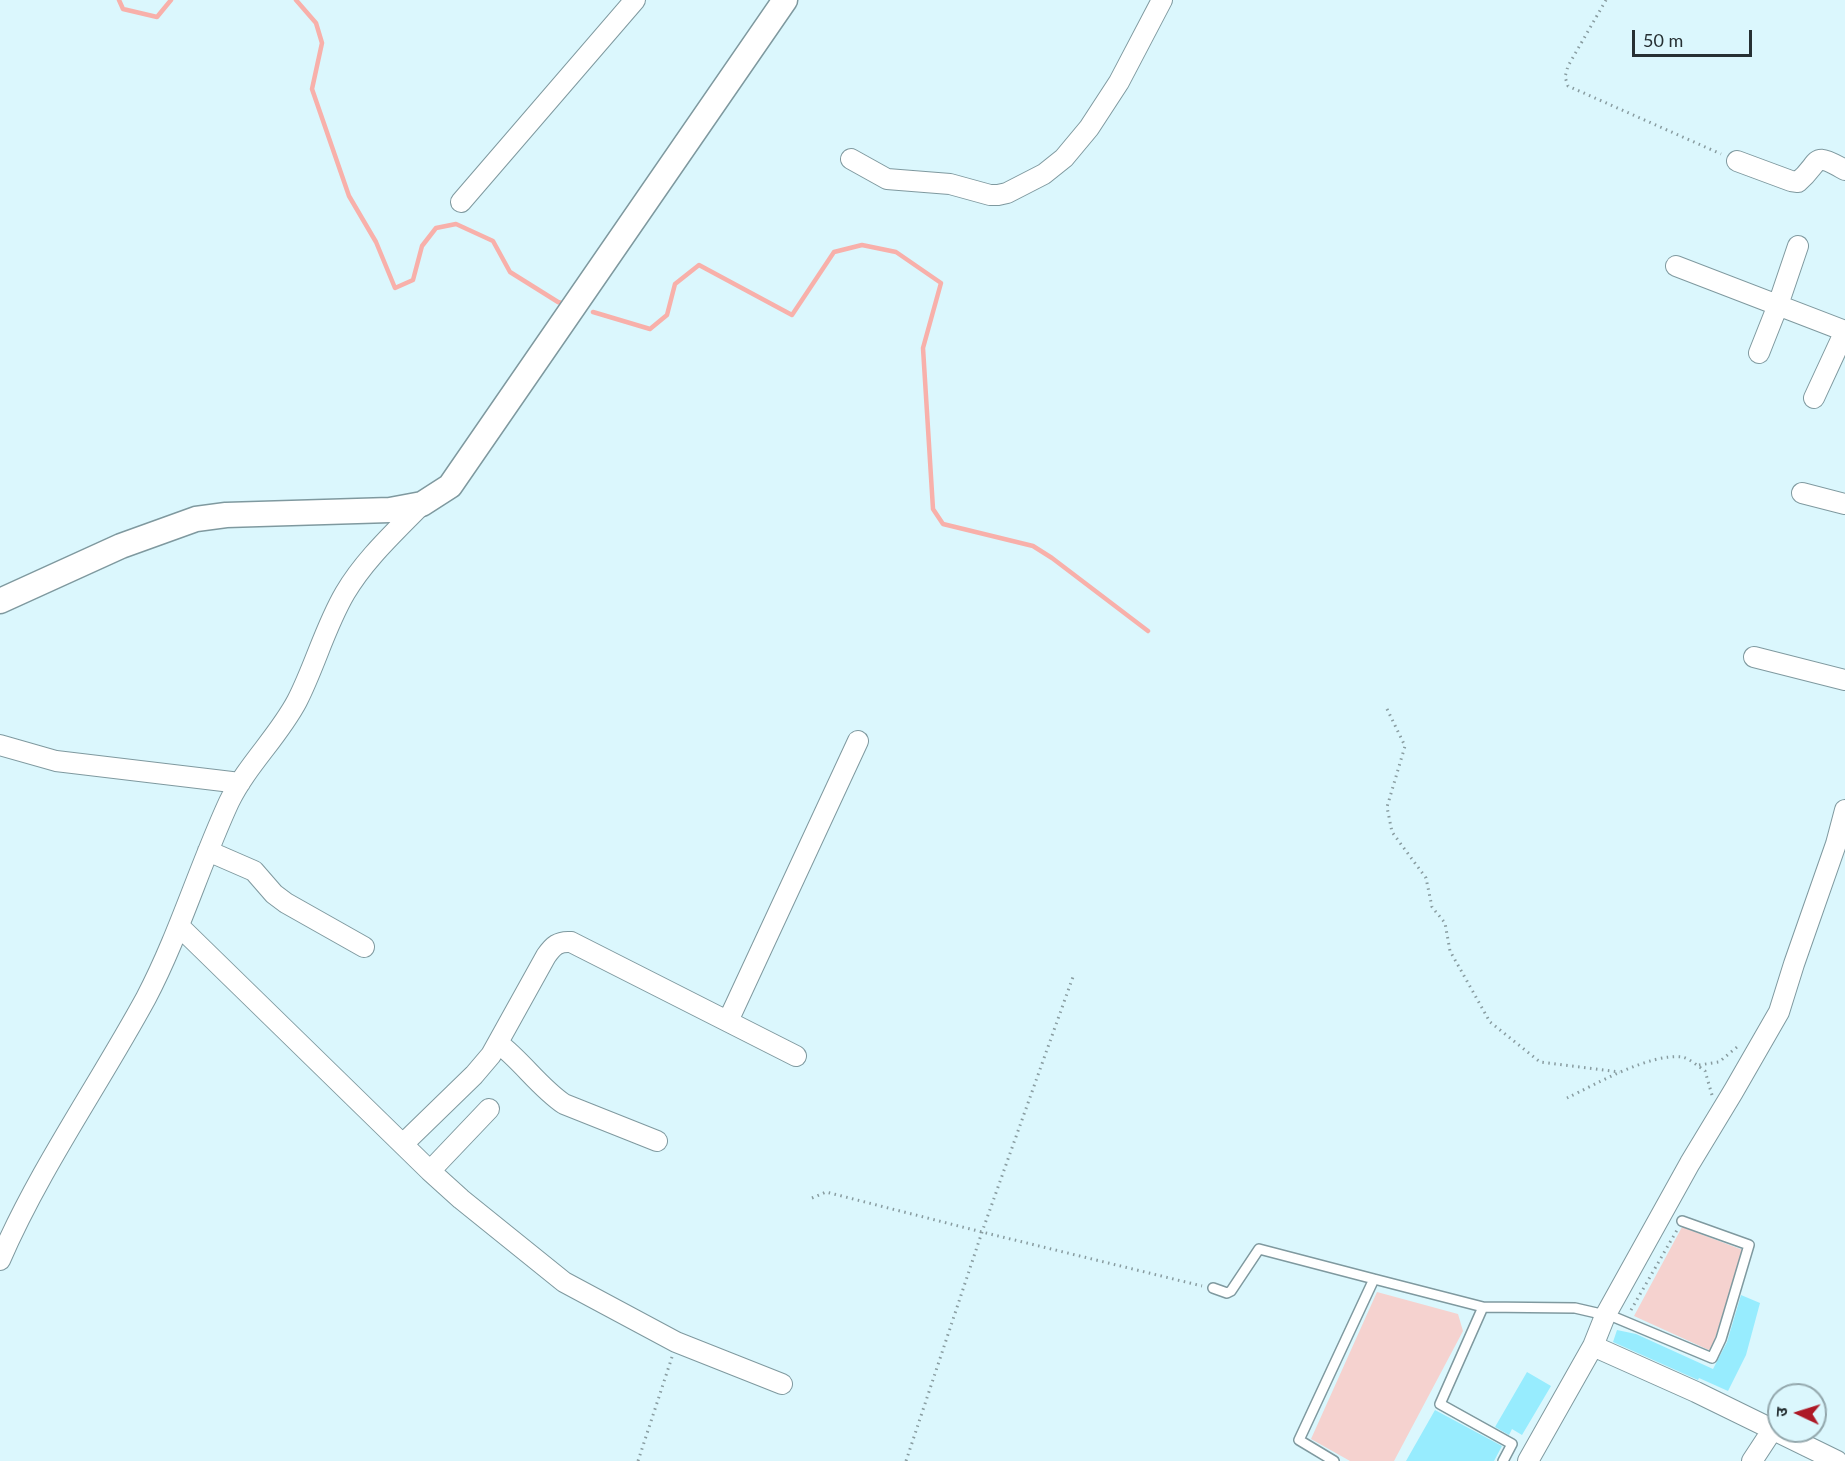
<!DOCTYPE html>
<html>
<head>
<meta charset="utf-8">
<style>
	body { margin:0 }
	#map { position:relative; width:1845px; height:1461px; overflow:hidden; background:#dbf7fd; font-family:Lato,"Noto Sans Devanagari",sans-serif }
	canvas { display:block }
	.north { position:absolute; left:1767px; top:1383px; width:60px; height:60px; box-sizing:border-box; background:#dbf7fd; border:2px solid #93a7ac; border-radius:50%; rotate:274deg; font-size:16px; font-weight:700; line-height:24px; text-align:center; color:#263033 }
	.north::after { content:''; display:block; margin:auto; width:21px; height:27px; background:#ad1926; clip-path:polygon(50% 0,100% 100%,50% 72%,0 100%) }
	.scale { position:absolute; left:1632px; top:30px; width:120px; height:27px; box-sizing:border-box; border:3px solid #263033; border-top:0; padding-left:8px; font-size:18px; line-height:21px; white-space:nowrap; color:#263033; -webkit-text-stroke:4px #dbf7fd; paint-order:stroke }
</style>
</head>
<body>
<div id="map">
<canvas width="1845" height="1461"></canvas>
<div class="north">उ</div>
<div class="scale">50 m</div>
</div>
<script>
const ctx = document.querySelector('canvas').getContext('2d');
ctx.lineJoin = 'round';
function fill(path, color) {
  ctx.fillStyle = color;
  ctx.fill(path, 'evenodd');
}
function stroke(path, color, width, dash) {
  ctx.strokeStyle = color;
  ctx.lineWidth = width;
  ctx.lineCap = dash ? 'butt' : 'round';
  ctx.setLineDash(dash || []);
  ctx.stroke(path);
}
const green = new Path2D(`
	M1682,1227L1743,1250L1711,1351L1634,1316Z
	M1377,1292L1458,1314L1463,1331L1394,1461H1350L1311,1439Z`);
const stream = new Path2D(`
	M119,0L123,9L157,17L171,0
	M296,0L316,23L322,43L312,89L349,196L376,242L395,288L413,280L422,246L436,228L456,224L493,241L510,272L558,302L565,304
	M593,312L650,329L667,315L675,284L699,265L792,315L834,252L862,245L896,252L941,283L923,348L933,509L943,524L1033,546L1052,558L1148,631`);
const building = new Path2D(`
	M1741,1295L1760,1303L1746,1355L1728,1391L1699,1378L1698,1380L1613,1342L1617,1330L1636,1334L1713,1369L1727,1342Z
	M1527,1372L1551,1386L1522,1435L1512,1429L1509,1435L1495,1427Z
	M1435,1410L1502,1446L1494,1461H1406Z`);
const path = new Path2D(`
	M1606,0L1568,66L1565,77L1568,86L1721,154
	M1387,709L1405,746L1387,807L1392,832L1426,878L1432,907L1445,923L1450,951L1490,1022L1540,1062L1620,1072
	M1699,1065L1719,1062L1737,1047
	M1567,1098C1596,1084 1650,1053 1682,1057C1689,1058 1699,1067 1705,1071L1712,1095
	M812,1198L826,1192L982,1232L1202,1286
	M1631,1310L1677,1230
	M638,1461L672,1357
	M906,1461L982,1232L1074,974`);
const service = new Path2D(`
	M1213,1288L1227,1293L1231,1291L1259,1249L1374,1279
	M1483,1307L1440,1404L1512,1444L1503,1461
	M1334,1461L1299,1440L1374,1279L1483,1307L1575,1308L1614,1317L1712,1358L1721,1339L1749,1245L1682,1221`);
const minor = new Path2D(`
	M851,159L887,179L950,184L990,195H998L1007,193L1044,174L1064,158L1089,128L1119,82L1162,0
	M1737,161L1791,181L1798,182C1822,162 1810,150 1845,170
	M461,202L635,0
	M1676,266L1845,331
	M1759,353L1778,305L1798,246
	M1814,398L1845,331
	M1802,493L1845,504
	M1754,657L1845,680
	M0,745L56,761L240,783
	M208,851L254,871L274,894L286,903L364,947
	M180,927L430,1171L461,1199L564,1282L676,1342L782,1384
	M728,1021L858,741
	M498,1043C522,1061 539,1087 564,1104L657,1141
	M403,1144L474,1075L491,1055L546,956C553,946 558,941 571,942L796,1056
	M430,1171L489,1109
	M0,1260C40,1168 98,1086 146,998C179,935 199,867 229,802C247,765 278,737 297,701C315,666 325,627 345,593C365,559 395,532 422,504
	M1593,1346L1696,1392L1837,1461
	M1528,1461L1593,1346L1605,1316L1690,1163L1733,1092L1779,1012L1794,964L1836,844L1845,810
	M1752,1461L1773,1429`);
const tertiary = new Path2D(`
	M0,601L121,546L196,519L226,515L390,510L422,504L450,486L785,0`);
fill(green, '#f5d2cf');
stroke(stream, '#f8b0aa', 4.5);
fill(building, '#97ecfe');
stroke(service, '#7f999f', 12);
stroke(minor, '#7f999f', 22);
stroke(tertiary, '#7f999f', 27);
stroke(path, '#889ca0', 3, [1.5, 4.5]);
stroke(service, '#fff', 9);
stroke(minor, '#fff', 20);
stroke(tertiary, '#fff', 24);
</script>
</body>
</html>
